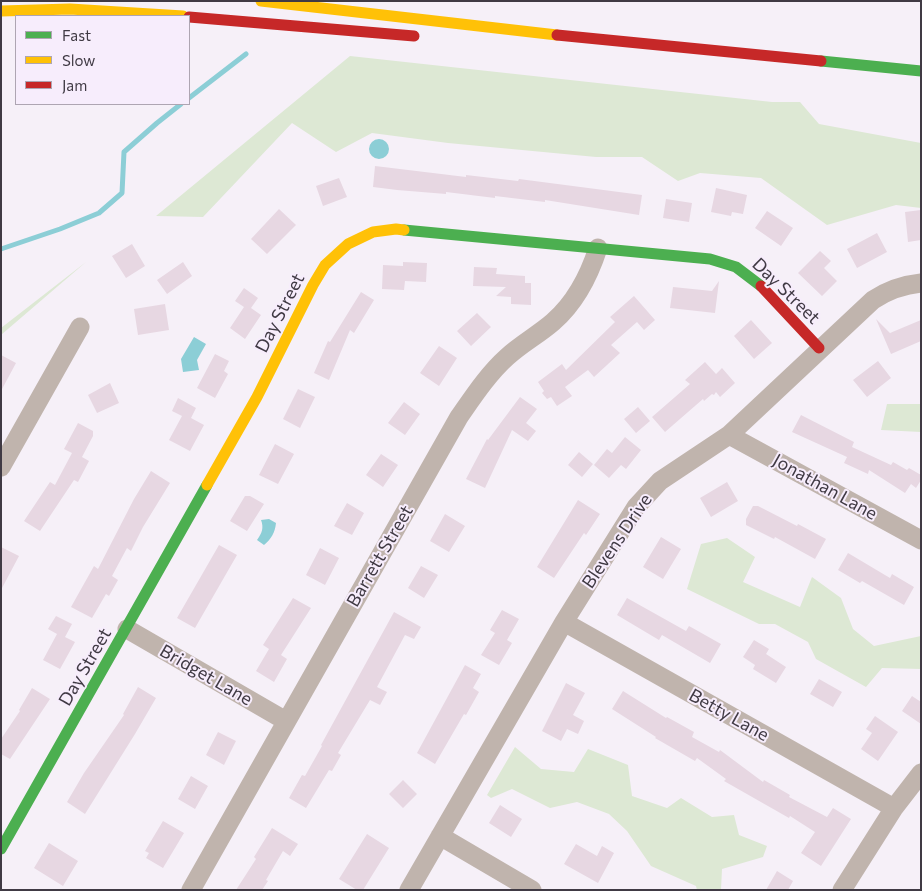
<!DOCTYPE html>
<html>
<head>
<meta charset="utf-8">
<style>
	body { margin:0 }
	#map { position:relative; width:922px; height:891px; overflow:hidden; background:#f6f0f8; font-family:Commissioner,sans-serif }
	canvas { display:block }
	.frame { position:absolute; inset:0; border:2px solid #403a44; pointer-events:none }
	.legend { position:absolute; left:15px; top:15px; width:175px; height:90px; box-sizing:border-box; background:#f7edfc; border:1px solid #aea5b2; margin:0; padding:6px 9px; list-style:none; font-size:15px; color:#403a44 }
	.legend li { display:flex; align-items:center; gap:10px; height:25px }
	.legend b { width:25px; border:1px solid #aea5b2 }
</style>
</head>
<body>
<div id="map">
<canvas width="922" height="891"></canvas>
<div class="frame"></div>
<ul class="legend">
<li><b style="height:6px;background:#4caf50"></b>Fast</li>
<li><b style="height:6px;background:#ffc107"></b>Slow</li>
<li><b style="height:6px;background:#c62828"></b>Jam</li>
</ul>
</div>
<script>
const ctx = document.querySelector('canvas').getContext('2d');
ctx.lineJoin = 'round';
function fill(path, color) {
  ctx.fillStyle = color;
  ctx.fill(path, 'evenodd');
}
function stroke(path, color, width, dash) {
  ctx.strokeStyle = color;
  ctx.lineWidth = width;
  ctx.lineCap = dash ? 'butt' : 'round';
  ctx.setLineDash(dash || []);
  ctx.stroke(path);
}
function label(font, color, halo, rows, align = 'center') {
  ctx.font = font + ' Commissioner,sans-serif';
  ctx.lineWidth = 4;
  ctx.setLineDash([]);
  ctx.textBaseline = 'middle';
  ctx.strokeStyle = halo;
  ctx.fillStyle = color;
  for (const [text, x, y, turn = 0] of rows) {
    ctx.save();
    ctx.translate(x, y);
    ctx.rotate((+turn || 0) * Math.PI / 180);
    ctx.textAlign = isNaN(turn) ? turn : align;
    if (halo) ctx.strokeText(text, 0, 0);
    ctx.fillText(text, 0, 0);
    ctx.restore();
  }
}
const green = new Path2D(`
	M350,56L772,102H800L819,124L921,143V208L896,205L827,225L761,178L700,173L678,181L642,157H596L448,143L372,133L336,152L292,123L203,217L156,216Z
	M86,262L1,335V328Z
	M887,404H921V432L881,430Z
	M727,538L755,557L743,582L800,607L812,577L841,598L853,629L874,646L921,636V669L882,668L866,687L816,659L808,642L775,624H759L687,589L701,544Z
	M515,747L541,769L574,772L588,749L628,765L632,796L667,808L681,798L712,817L734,815L739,835L767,846L763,857L722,869L721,890H697L696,886L651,866L627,831L609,814L577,802L550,808L512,789L491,798L487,795Z`);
const water = new Path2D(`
	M369 149a10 10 0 1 1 20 0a10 10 0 1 1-20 0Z
	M194,337L206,344L197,360L199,370L183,372L181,359Z
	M269,519L276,523C275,533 271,539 264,545L257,540C262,533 264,528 261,520Z`);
const stream = new Path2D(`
	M189,98L246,54
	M1,249L60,229L99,213L122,193L124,152L157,123L181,104`);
const building = new Path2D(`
	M375,166L466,177V175L518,181L519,179L642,195L639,215L545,200V202L495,196V198L446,192V194L397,190L373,187Z
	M339,178L347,197L323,206L316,186Z
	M716,188L747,195L743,214L732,212L731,216L711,212Z
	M666,199L692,203L689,222L663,218Z
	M279,209L296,225L267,254L251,239Z
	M921,210V240L908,242L905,212Z
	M767,211L793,228L781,246L755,228Z
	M877,233L887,252L857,268L847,249Z
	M132,244L145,266L126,278L112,256Z
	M820,251L831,261L824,268L837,281L822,296L798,273Z
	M183,262L192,276L167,294L157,280Z
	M403,262L427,263L426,282L405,281L404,290L382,289L383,265L403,266Z
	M474,267L497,268L496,274L525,276V283H531V305L511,304V297L496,296L506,287L473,286Z
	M719,281L715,313L670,308L673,287L712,291Z
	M244,288L258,298L251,308L261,315L245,339L230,328L244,307L235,301Z
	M361,292L374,300L354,333L350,330L329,380L314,373L328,341L330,342Z
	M634,296L655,320L644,330L637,322L611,345L620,353L594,377L588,370L565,387L572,396L557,406L551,397L547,399L542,393L544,391L538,382L562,364L566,370L615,322L610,317Z
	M165,304L169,330L138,335L134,309Z
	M477,313L491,327L471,346L457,331Z
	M876,319L891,334L890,333L921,320V341L891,354Z
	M751,320L772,343L754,359L734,336Z
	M439,346L457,358L439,386L420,373Z
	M215,354L229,361L224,371L228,374L215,398L197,388Z
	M1,355L16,363L1,391Z
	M878,361L891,378L867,397L853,380Z
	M705,362L716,374L722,368L735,383L720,397L716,392L714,395L712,394L704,401L703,399L665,432L652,417L690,384L685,380Z
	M110,383L119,403L97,413L88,395Z
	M298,389L315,397L300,428L283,419Z
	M520,397L537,409L526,423L536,431L528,441L512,430L485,488L466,479L487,439L488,440Z
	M178,398L196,408L191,418L204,425L190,451L169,440L182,416L172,411Z
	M404,402L420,414L405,435L388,423Z
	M638,407L650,421L636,433L624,419Z
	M801,415L854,442L852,447L891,465L893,462L907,470L909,468L921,475V480L916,488L911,484L905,493L869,470L868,474L844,463L849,453L847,457L792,432Z
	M78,423L93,431V436L82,457L89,461L78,482L74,480L40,531L24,521L50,482L55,485L72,453L64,449Z
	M625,437L641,450L626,469L621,465L609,478L594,465L607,449L612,453Z
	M275,444L294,454L278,484L259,475Z
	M579,452L593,464L582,477L568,465Z
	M381,454L398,465L383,487L366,475Z
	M151,471L170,483L143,527L131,551L127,548L112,576L118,580L109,596L106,594L92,618L71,607L94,566L98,569L134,499Z
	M727,482L738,501L711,517L700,498Z
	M245,496H250L264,504L247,531L230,521Z
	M578,500L600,514L586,535L584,533L554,578L537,567Z
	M347,503L364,513L352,535L334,526Z
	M753,506H758L797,526L798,524L826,539L815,559L775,537L774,539L746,525V519Z
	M445,514L465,526L449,552L430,541Z
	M661,537L681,549L663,579L643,567Z
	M219,545L237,555L195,628L177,618Z
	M1,547L19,556L1,590Z
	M320,548L339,558L325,585L306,575Z
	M848,553L890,578L892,574L914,587L904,605L862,581L860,583L838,570Z
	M421,566L438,575L424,598L408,588Z
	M293,598L311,608L281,655L287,659L274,682L256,671L269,649L263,645Z
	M627,598L686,631L689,626L721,644L710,663L662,635L659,640L617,615Z
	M502,610L519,619L507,640L512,643L499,665L481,655L495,633L490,630Z
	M394,612L421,627L414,639L405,635L377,687L387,692L380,705L370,700L338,753L341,755L332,771L329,770L306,808L289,798L302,775L305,776L322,746L321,745Z
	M56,616L72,624L65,637L75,642L60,669L43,660L57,634L48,629Z
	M754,640L769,649L766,654L786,667L776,683L753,669L755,665L743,657Z
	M465,665L481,674L473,688L479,692L466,715L464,714L435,764L417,753Z
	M819,679L842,692L833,707L810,694Z
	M566,683L585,693L573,715L584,721L578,734L567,729L561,741L542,731Z
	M138,687L156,698L135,734L85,814L67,802L84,773L124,715L123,714Z
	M32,688L50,699L10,759L1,754V739L20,711L19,710Z
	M623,691L666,718L667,717L694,732L692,737L719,752L720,750L763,782L764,780L790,795L789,797L827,817L833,808L851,819L821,866L801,853L815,832L790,816L789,818L724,781L726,779L697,758L695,761L655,738L656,737L612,709Z
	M912,696L921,702V724L902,711Z
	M875,716L898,732L878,761L861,749L872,733L866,729Z
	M218,732L236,741L224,765L206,755Z
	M191,776L208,786L195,809L178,799Z
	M403,780L417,794L403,808L389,794Z
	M500,805L522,819L511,837L489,823Z
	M163,821L184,833L163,868L146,858L149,853L145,851Z
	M272,828L298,844L290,856L283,851L266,880L268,881L262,890H236L256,859L254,857Z
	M367,834L389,848L363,890H357L339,879Z
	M49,843L78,861L63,886L34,868Z
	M576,844L597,856L602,846L614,853L598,883L564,864Z
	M777,871L793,881L788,890H766Z`);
const street = new Path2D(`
	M729,435L921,540
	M1,467L80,327
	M564,622L894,808
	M127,629L286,721
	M440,836L532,890
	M191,890L459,417C473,397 488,374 507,357C521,344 538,335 553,322C576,302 589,276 598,248
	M409,890L564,622L636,507L660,481L729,435L873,300C888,290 902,285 921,283
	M842,890L894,808L921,773`);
const fast = new Path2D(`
	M821,61L921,71
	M404,230L710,259L736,267L761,286
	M1,849L207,485`);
const slow = new Path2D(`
	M261,1L557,35
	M1,11L70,9L183,16
	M207,485L257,397L313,285L325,265L348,244L373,232L396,229L404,230`);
const jam = new Path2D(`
	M189,17L414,36
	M557,35L821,61
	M761,286L819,348`);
const streetNames = [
	["Day Street",786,291,44],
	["Day Street",280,313,-63],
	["Jonathan Lane",825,487,29],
	["Blevens Drive",617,541,-56],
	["Barrett Street",380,556,-60],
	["Day Street",85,667,-60],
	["Bridget Lane",206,675,30],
	["Betty Lane",729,715,29]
];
fill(green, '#dde8d4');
fill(water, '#8cced6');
stroke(stream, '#8cced6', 5);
fill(building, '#e7d7e2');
stroke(street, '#c0b4ad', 19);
stroke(fast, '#4caf50', 11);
stroke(slow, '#ffc107', 11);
stroke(jam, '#c62828', 11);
label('18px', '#403a44', '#f7edfc', streetNames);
</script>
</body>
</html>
